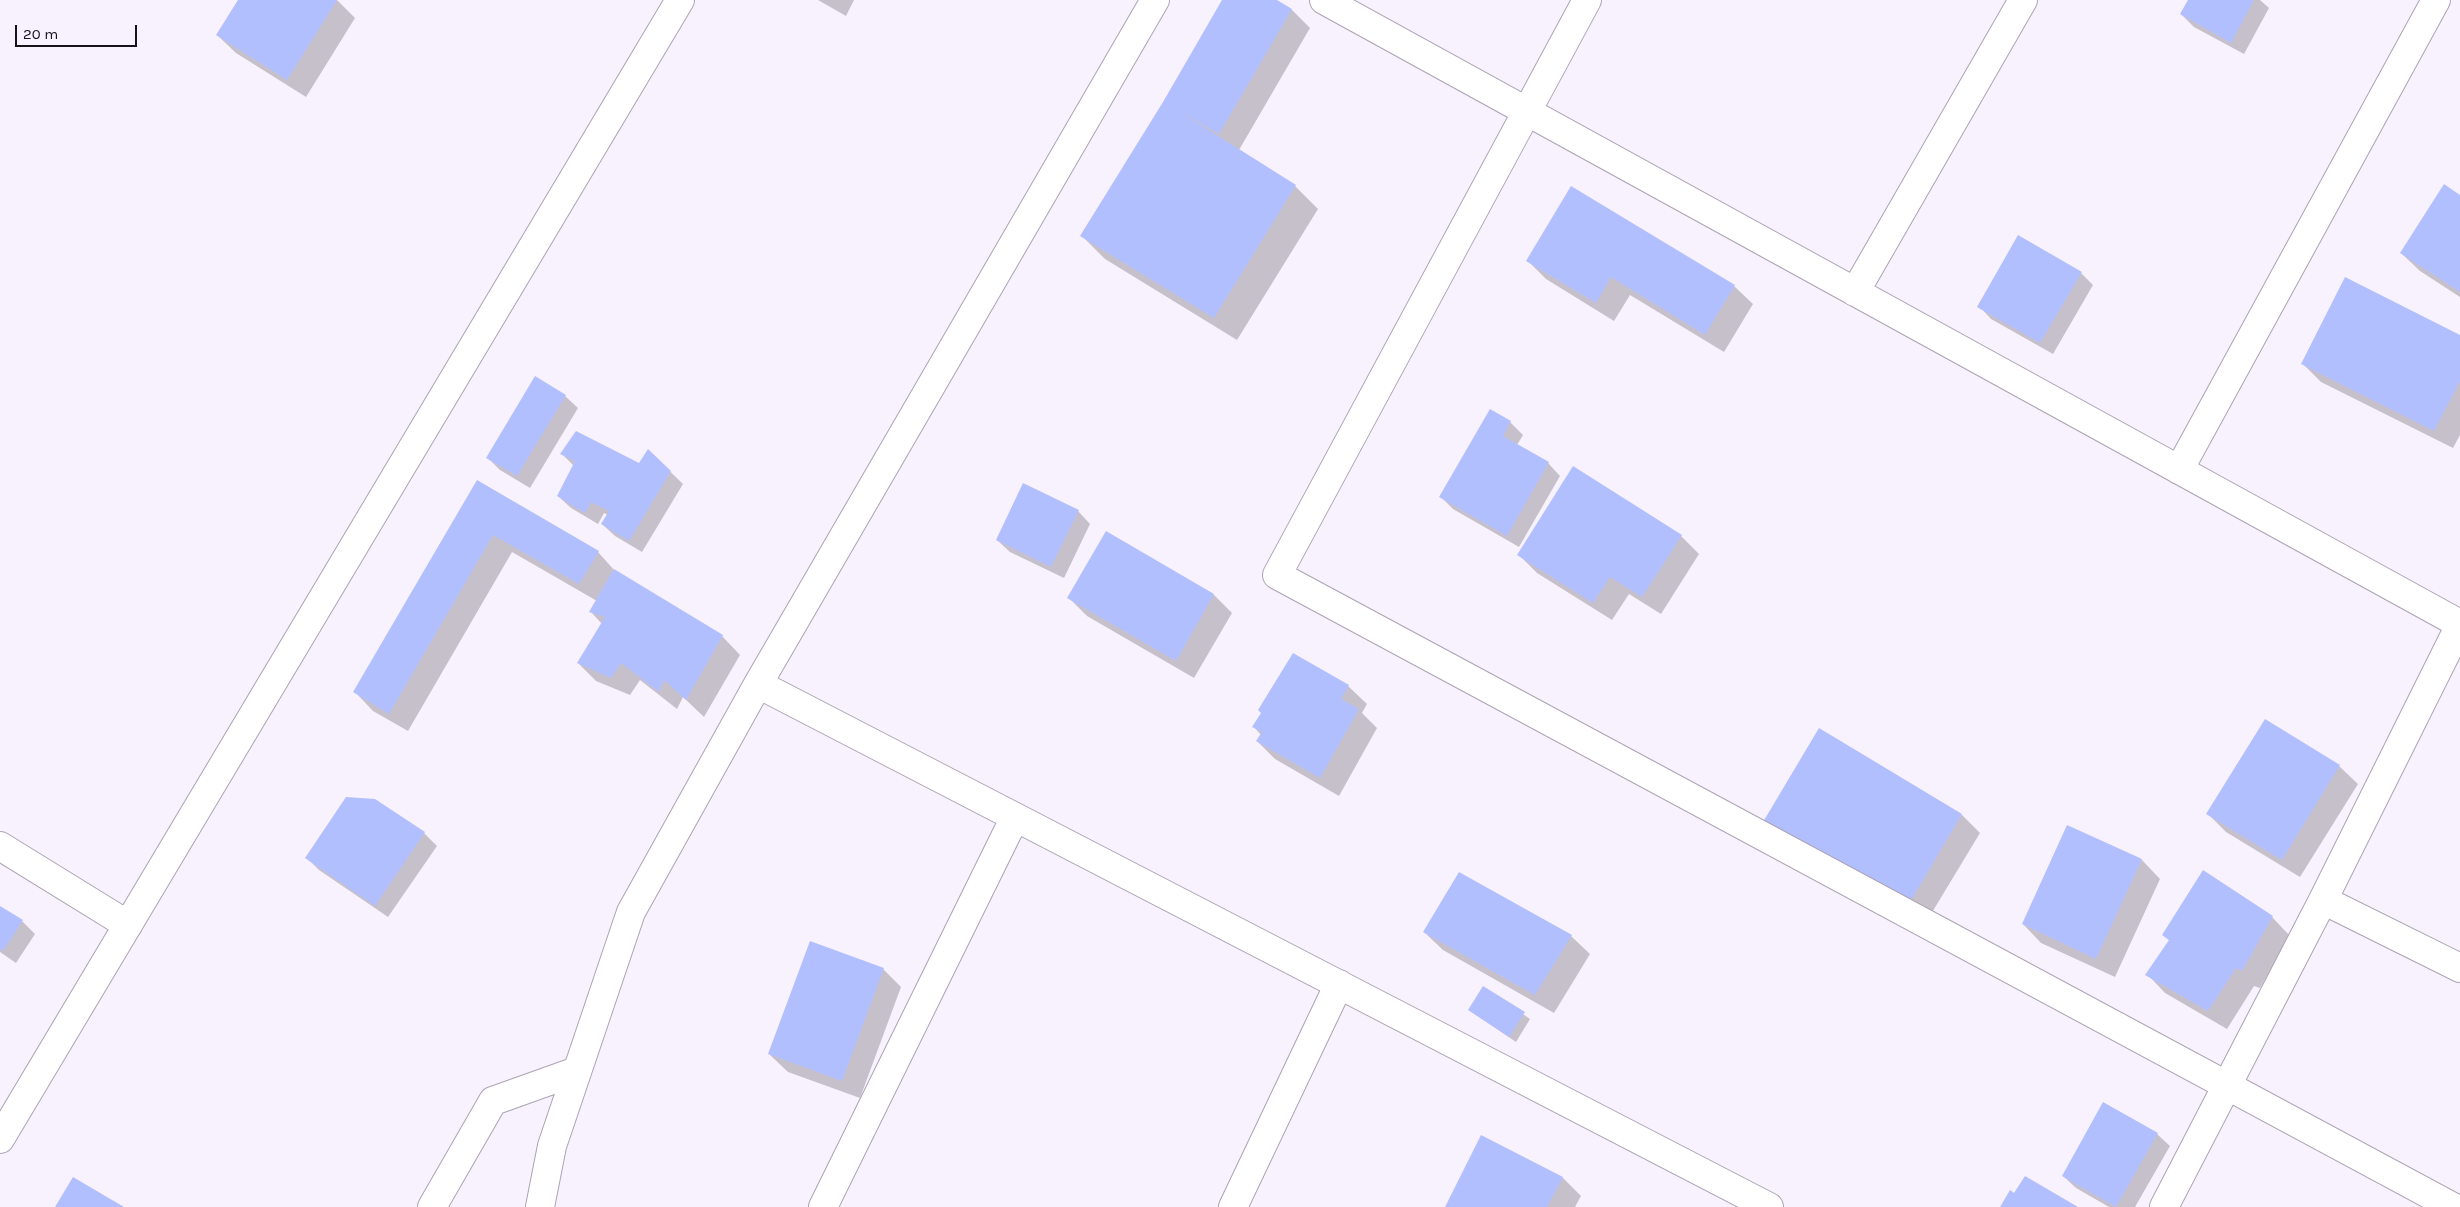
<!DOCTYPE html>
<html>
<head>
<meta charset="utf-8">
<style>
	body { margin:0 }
	#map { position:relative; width:2460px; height:1207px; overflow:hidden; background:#f8f1fe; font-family:Karla,sans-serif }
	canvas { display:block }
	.scale { position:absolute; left:15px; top:25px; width:122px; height:22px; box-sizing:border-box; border:2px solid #161319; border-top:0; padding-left:6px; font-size:15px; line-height:18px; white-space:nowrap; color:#161319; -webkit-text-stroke:4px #f8f1fe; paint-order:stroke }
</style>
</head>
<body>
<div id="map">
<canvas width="2460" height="1207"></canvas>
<div class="scale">20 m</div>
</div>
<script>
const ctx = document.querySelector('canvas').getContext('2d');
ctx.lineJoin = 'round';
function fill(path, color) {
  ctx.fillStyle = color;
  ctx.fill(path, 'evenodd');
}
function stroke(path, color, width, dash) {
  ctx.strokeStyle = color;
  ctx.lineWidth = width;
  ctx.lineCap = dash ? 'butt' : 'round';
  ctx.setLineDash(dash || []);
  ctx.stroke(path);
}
const shadow = new Path2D(`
	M239,0H337L355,18L306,97L236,53L217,35Z
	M818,0H854L846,16Z
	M1224,0H1274L1292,10L1310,28L1239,150L1295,186L1318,209L1237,340L1105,259L1081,235L1164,103Z
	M2189,0H2260L2269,8L2244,54L2194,27L2181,14Z
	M2460,196V297L2420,271L2401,253Z
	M1528,261L1734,286L1753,304L1724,352L1630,295L1614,321L1546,279Z
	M2081,273L2093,285L2053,354L1991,319L1979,306Z
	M2460,336V435L2453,448L2321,382L2302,363Z
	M565,396L578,408L530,488L500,470L488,458Z
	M1490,410L1510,422L1523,435L1517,445L1548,463L1560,476L1519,547L1453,509L1441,497Z
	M649,451L683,484L642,552L615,536L602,524L608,515L604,513L598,524L571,508L558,496L574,466L562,454L640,465Z
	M477,482L598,552L615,571L722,636L740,655L704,717L683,697L677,709L640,680L630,695L596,681L578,663L602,624L591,612L597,601L512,552L408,731L373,711L355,692Z
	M1078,511L1090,524L1064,578L1010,552L997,540Z
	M1681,536L1699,554L1661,614L1629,594L1612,620L1537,573L1518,554Z
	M1214,595L1232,613L1194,678L1087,616L1069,598Z
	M1348,686L1367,704L1362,713L1377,728L1339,796L1275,759L1257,741L1261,735L1254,727Z
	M2339,766L2358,784L2300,877L2226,832L2208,814Z
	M1962,815L1980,833L1925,924L1783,840Z
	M2068,827L2142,860L2160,879L2115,977L2041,943L2023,924Z
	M424,833L437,846L388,917L319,870L307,858Z
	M1459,873L1571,936L1590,954L1554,1013L1443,950L1424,932Z
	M0,907L22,921L35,934L16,963L0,952Z
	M2272,917L2290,936L2260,988L2254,986L2227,1029L2165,993L2147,974L2170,941L2163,935Z
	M883,969L901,987L860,1098L788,1072L769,1054Z
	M1484,987L1530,1019L1516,1042L1469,1010Z
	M2157,1134L2170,1146L2135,1207H2109L2076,1188L2063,1176Z
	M1482,1137L1563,1178L1581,1196L1575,1207H1446Z`);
const building = new Path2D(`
	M238,0H337L287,80L216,35Z
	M1222,0H1277L1292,9L1219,134L1177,110L1296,185L1214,318L1080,236L1163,102Z
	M2188,0H2254L2231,43L2180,14Z
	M2444,184L2460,195V292L2400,253Z
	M1571,186L1735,285L1705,335L1611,277L1596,303L1526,261Z
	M2018,235L2082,272L2040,343L1977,307Z
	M2345,277L2460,335V381L2434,431L2301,364Z
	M535,376L566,395L517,476L486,458Z
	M1490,409L1511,421L1503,436L1549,462L1507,536L1439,497Z
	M576,431L639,463L648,449L671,471L629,541L601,524L609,511L591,502L585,513L557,496L575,461L560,454Z
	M1573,466L1682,535L1642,597L1610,577L1593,603L1517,555Z
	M477,480L599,551L579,584L493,535L389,714L353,692Z
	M1023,483L1079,510L1051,567L996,540Z
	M1106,531L1214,594L1176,661L1067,598Z
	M614,569L723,635L686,700L664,680L659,692L621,663L611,678L577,663L605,617L589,612Z
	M1293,653L1349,685L1341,699L1359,709L1320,778L1256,741L1262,732L1252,727L1261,713L1258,710Z
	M2265,719L2340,765L2282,860L2206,814Z
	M1819,728L1962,814L1907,907L1763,822Z
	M346,797L375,799L425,832L375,906L305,858Z
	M2067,825L2142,859L2096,959L2022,924Z
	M2203,870L2273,916L2242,971L2236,968L2208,1011L2145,975L2169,940L2162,935Z
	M1459,872L1572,935L1535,995L1423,932Z
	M0,906L23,920L3,951L0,949Z
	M810,941L884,968L842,1081L768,1054Z
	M1483,986L1525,1012L1509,1037L1468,1010Z
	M2103,1102L2158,1133L2116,1207L2062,1176Z
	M1481,1135L1563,1177L1547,1207H1445Z
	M2025,1176L2078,1207H2000L2010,1190L2014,1193Z
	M73,1177L124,1207H55Z`);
const street = new Path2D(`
	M1324,0L2460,624
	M1587,0L1277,575L2453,1207
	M1855,292L2023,0
	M2179,470L2436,0
	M758,684L1769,1207
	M0,846L128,925
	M2323,900L2460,968
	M432,1207L493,1101L577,1071
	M540,1207L552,1146L631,912L758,684L1155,0
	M823,1207L1015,817
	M1233,1207L1339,984
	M2164,1207L2323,900L2460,625`);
const secondary = new Path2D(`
	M0,1139L680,0`);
fill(shadow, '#0003');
fill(building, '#b2bfff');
stroke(street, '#aca3b3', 30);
stroke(secondary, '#aca3b3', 30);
stroke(street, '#fff', 28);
stroke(secondary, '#fff', 28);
</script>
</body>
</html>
